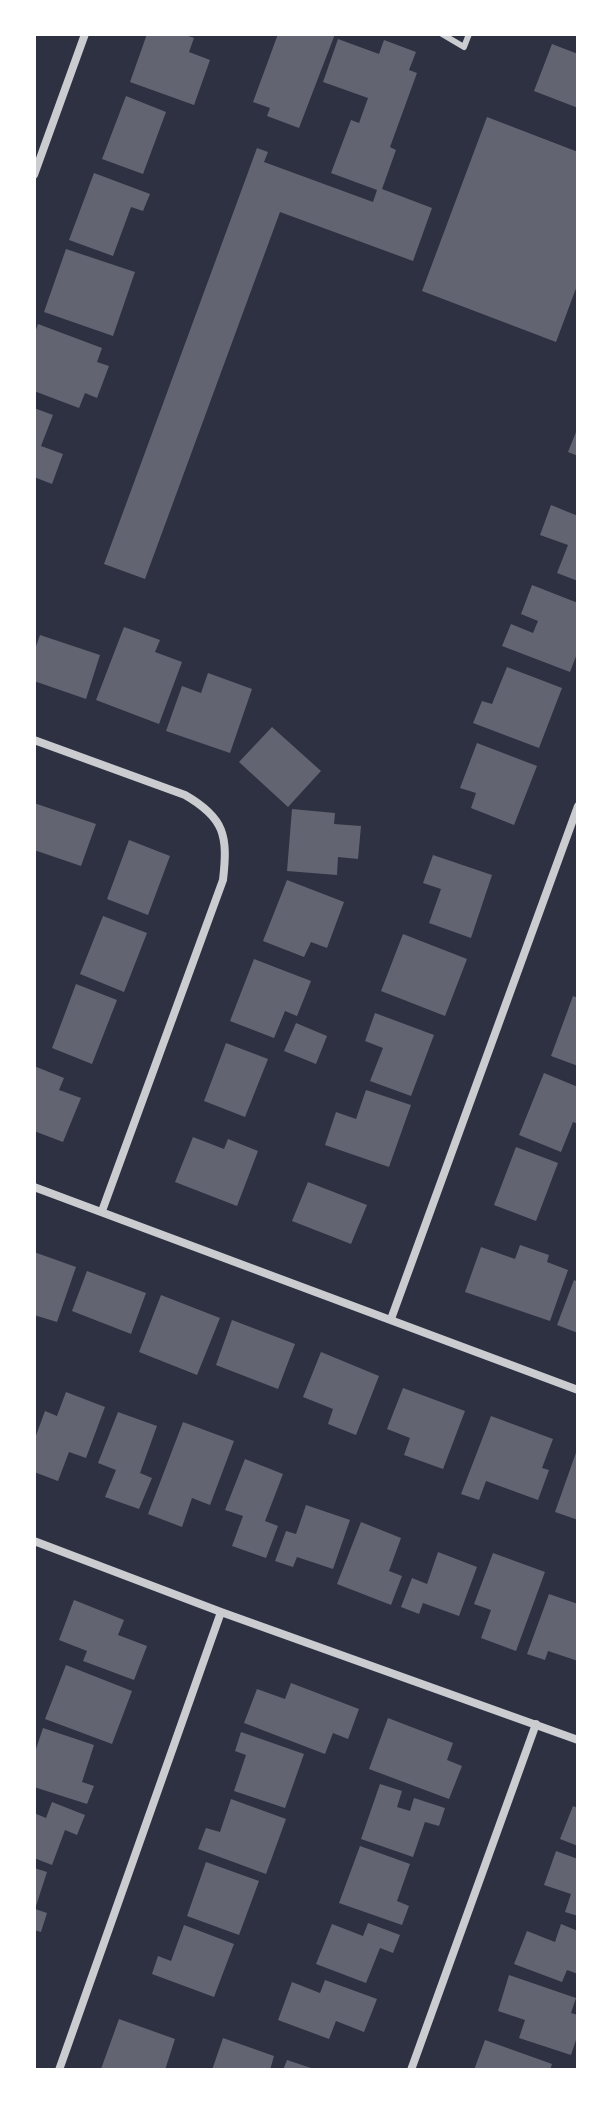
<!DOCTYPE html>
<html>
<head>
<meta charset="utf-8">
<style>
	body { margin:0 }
	#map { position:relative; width:612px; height:2104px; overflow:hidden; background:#2d3142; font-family:Mulish,sans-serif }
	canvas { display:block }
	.frame { position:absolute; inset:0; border:36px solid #fff; pointer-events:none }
</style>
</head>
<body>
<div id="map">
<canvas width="612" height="2104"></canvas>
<div class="frame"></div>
</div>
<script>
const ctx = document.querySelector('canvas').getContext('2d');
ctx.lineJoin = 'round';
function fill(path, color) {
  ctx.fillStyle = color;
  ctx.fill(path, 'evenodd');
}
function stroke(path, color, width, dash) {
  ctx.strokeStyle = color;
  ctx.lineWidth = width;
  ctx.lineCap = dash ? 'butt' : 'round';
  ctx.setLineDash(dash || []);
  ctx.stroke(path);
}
const building = new Path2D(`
	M147,34H183L194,38L189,52L210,60L194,105L130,82Z
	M278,34H335L299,128L267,116L270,108L253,102Z
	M338,39L379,54L384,40L416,52L409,70L417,73L390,147L396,150L382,189L432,208L413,261L280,212L145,579L104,564L257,148L268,152L264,162L373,202L377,190L331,173L351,120L359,123L368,98L323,82Z
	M552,44L578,54V108L534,91Z
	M126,96L166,112L143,174L102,159Z
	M487,117L578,152V283L556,342L422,291Z
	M94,173L150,194L143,211L131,207L113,256L69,240Z
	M66,249L135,272L113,336L44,312Z
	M38,324L102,348L97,362L109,366L97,398L85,393L79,408L34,391V335Z
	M34,408L53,415L41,446L63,454L52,484L34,477Z
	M578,427V456L568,452Z
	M551,505L578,516V581L557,573L568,545L540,535Z
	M532,585L578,603V651L570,672L502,646L511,624L533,633L538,621L521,614Z
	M124,627L160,640L155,652L182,662L159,724L96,700Z
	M40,635L100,655L86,699L34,681V652Z
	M507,667L562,688L539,748L473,723L482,701L492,704Z
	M208,673L252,689L230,753L166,731L182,686L201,693Z
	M272,727L321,771L288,807L239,762Z
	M477,743L537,766L514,825L471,808L476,793L460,788Z
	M34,803L96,824L81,866L34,850Z
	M292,809L335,813L334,824L361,826L358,859L338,857L337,875L287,871Z
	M129,840L170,856L148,915L107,899Z
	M433,855L492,875L471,938L429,923L441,889L423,883Z
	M287,880L344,902L327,948L311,942L304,957L263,941Z
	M103,916L147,933L124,992L80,974Z
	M403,934L467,959L445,1016L381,991Z
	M254,959L311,981L297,1016L285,1011L274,1038L230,1021Z
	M76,984L117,1000L92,1064L52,1048Z
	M573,996L578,998V1066L551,1056Z
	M375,1013L434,1035L411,1096L370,1081L383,1048L365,1041Z
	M296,1023L327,1036L316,1064L284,1051Z
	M226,1043L268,1059L245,1117L204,1101Z
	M34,1066L64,1078L59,1090L81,1098L63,1142L34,1131Z
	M544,1073L578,1087V1124L573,1122L561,1152L519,1135Z
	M366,1090L411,1105L389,1167L325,1145L336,1112L356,1119Z
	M193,1137L224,1149L228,1139L258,1151L237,1206L175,1182Z
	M516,1147L558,1163L536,1221L494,1205Z
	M308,1182L367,1205L351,1244L292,1221Z
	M520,1245L549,1255L547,1262L568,1270L550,1321L465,1292L481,1247L515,1259Z
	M34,1252L76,1267L57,1322L34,1315Z
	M87,1271L146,1293L131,1334L72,1311Z
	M574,1280L578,1282V1333L557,1325Z
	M161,1295L220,1318L197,1375L139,1352Z
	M232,1320L295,1344L278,1389L216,1365Z
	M321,1352L379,1376L356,1435L328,1424L333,1409L303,1397Z
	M403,1388L465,1411L443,1469L404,1455L410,1438L387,1429Z
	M66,1392L105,1407L86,1458L69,1452L58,1481L34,1472V1441L45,1411L57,1416Z
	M118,1412L157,1426L140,1473L152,1478L139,1509L105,1497L116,1470L98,1463Z
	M491,1416L553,1439L542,1468L549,1470L538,1500L486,1481L479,1500L461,1494Z
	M183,1422L234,1441L210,1505L192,1498L182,1527L148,1514Z
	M578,1447V1520L555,1512Z
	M245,1459L283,1474L265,1521L278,1526L266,1558L232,1546L243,1516L225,1510Z
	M306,1505L350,1520L333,1569L297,1557L293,1567L275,1561L286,1531L296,1534Z
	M361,1522L401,1538L389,1571L402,1576L391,1605L337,1584Z
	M438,1552L477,1567L459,1616L423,1603L419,1614L401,1607L412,1578L427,1584Z
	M493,1553L545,1572L516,1651L481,1638L491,1610L474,1604Z
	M549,1594L578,1604V1661L548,1651L545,1660L527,1654Z
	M74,1600L124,1620L118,1635L147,1646L134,1680L83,1661L87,1651L59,1640Z
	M66,1665L132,1691L112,1744L45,1719Z
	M291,1683L359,1709L348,1739L333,1733L325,1754L244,1723L257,1689L285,1699Z
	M388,1718L453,1743L447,1760L462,1766L449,1799L369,1769Z
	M43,1728L94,1745L82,1782L94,1786L87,1804L34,1787V1755Z
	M241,1732L304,1754L285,1808L234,1791L246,1755L235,1751Z
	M380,1784L402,1791L397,1807L410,1811L414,1798L445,1808L439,1826L425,1822L413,1857L361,1839Z
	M231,1799L286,1819L266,1874L198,1849L206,1828L220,1832Z
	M52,1802L85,1815L77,1835L65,1830L52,1865L34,1858V1813L46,1818Z
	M573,1806L578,1808V1846L560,1839Z
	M360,1846L410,1864L397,1901L409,1906L402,1925L339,1903Z
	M556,1851L578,1859V1916L565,1912L571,1894L544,1885Z
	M206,1862L259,1881L239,1935L187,1916Z
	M34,1868L47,1872L35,1909L47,1913L41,1932L34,1930Z
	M368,1923L400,1935L393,1953L380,1948L366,1983L316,1964L332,1924L363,1936Z
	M561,1924L578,1931V1974L567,1970L562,1982L514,1964L527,1931L555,1942Z
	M184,1925L234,1944L214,1997L152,1974L158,1956L171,1961Z
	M509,1975L576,1998L571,2013L578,2015V2034L571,2055L519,2038L525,2020L498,2011Z
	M325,1980L377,1999L364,2032L336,2021L329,2039L278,2020L292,1982L320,1993Z
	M119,2019L175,2039L165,2070L101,2069Z
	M223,2038L274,2056L270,2070H212Z
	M485,2040L552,2064L550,2070H474Z
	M287,2060L314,2069V2070H283Z`);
const service = new Path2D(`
	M442,34L464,47L469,34`);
const minor = new Path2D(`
	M34,175L85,34
	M34,740L185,795C225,818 228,836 223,880L102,1211
	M34,1187L578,1390
	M391,1319L578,806
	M34,1541L221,1612L578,1740
	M59,2070L221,1612
	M411,2070L536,1724`);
fill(building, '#626471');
stroke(service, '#caccd0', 6);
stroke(minor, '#caccd0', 8);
</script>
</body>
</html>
